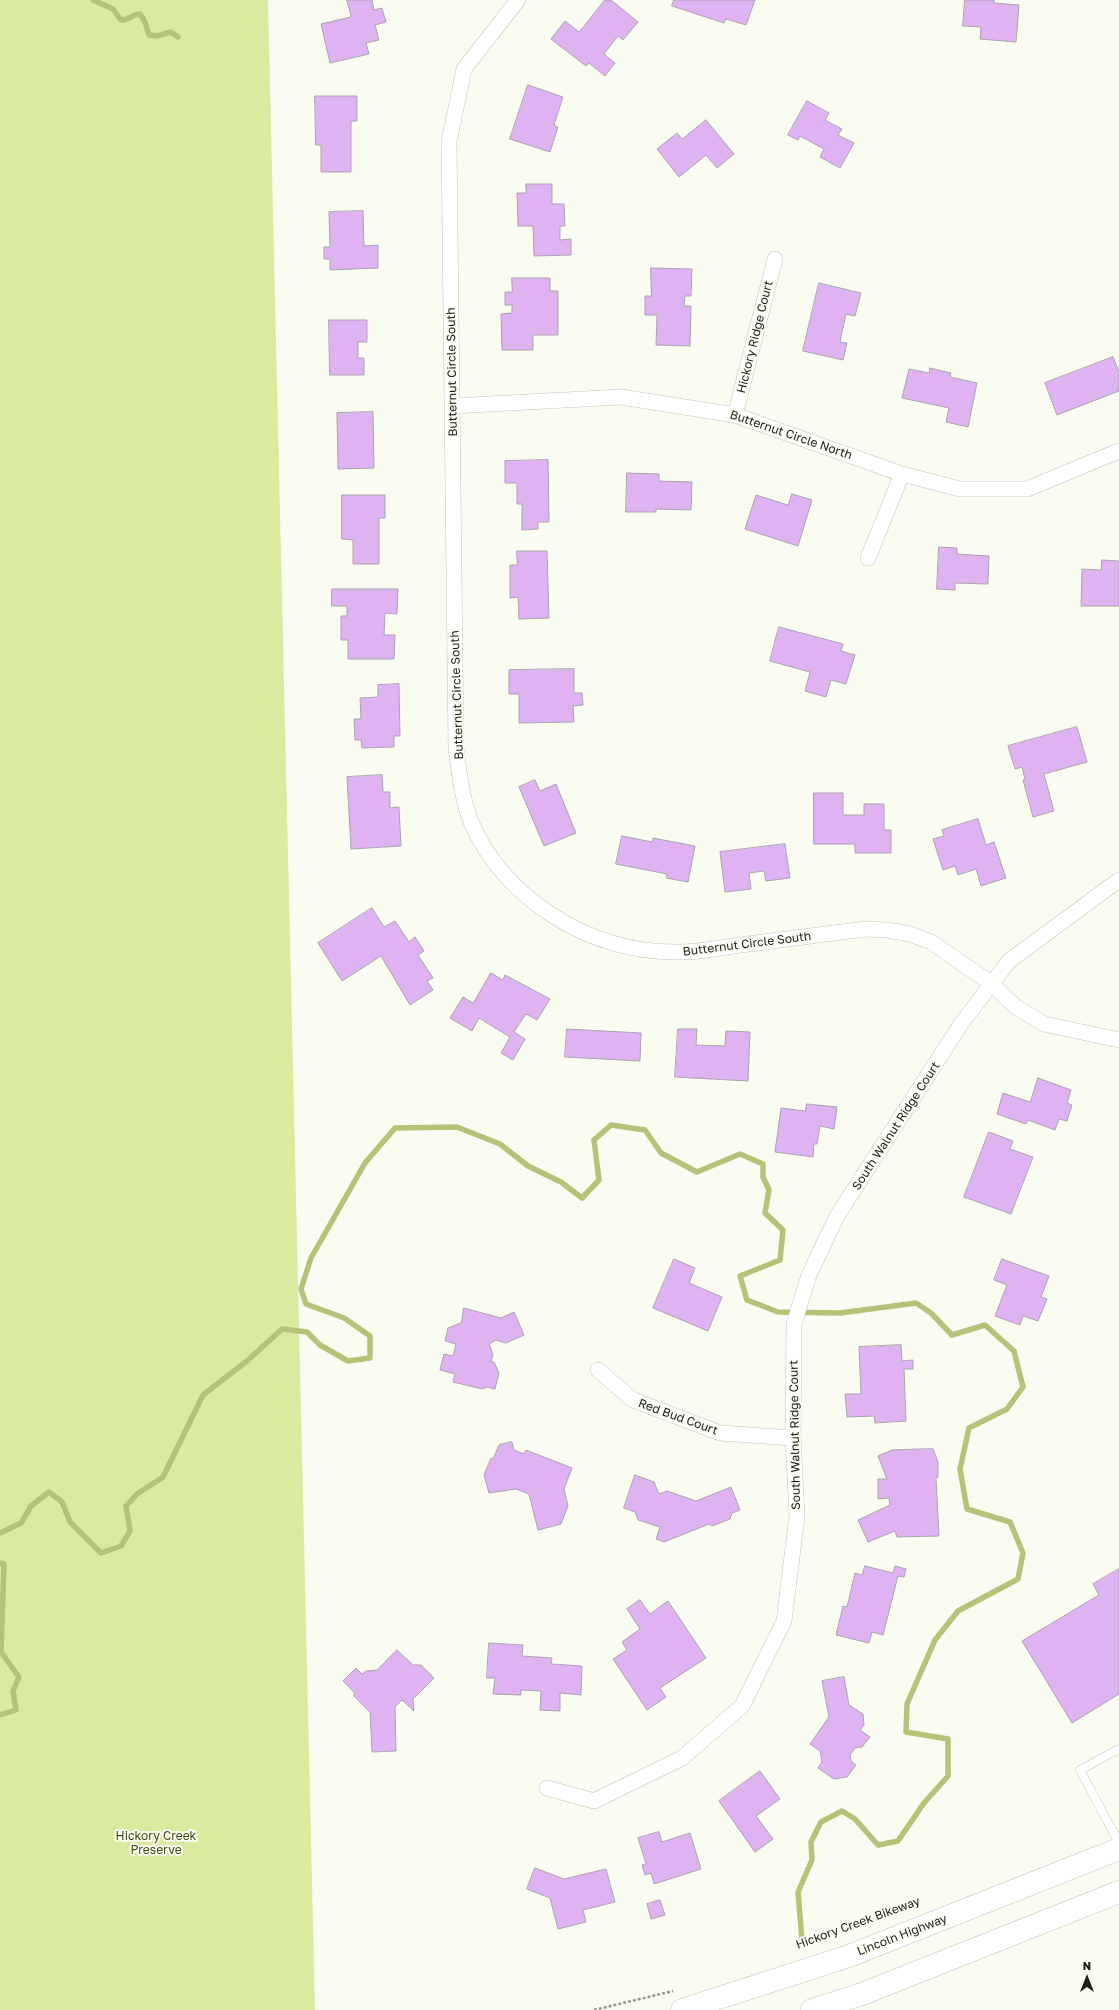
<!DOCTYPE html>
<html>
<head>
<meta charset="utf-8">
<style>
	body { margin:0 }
	#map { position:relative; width:1119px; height:2010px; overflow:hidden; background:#fafcf2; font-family:"Golos Text",sans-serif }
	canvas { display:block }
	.north { position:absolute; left:1067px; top:1958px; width:40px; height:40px; -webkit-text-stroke:3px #fafcf2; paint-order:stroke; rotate:0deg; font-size:11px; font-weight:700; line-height:16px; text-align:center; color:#1d1e1a }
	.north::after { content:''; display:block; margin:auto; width:14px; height:18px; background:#1d1e1a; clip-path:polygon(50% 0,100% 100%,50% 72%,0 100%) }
</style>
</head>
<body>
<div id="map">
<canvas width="1119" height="2010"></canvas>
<div class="north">N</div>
</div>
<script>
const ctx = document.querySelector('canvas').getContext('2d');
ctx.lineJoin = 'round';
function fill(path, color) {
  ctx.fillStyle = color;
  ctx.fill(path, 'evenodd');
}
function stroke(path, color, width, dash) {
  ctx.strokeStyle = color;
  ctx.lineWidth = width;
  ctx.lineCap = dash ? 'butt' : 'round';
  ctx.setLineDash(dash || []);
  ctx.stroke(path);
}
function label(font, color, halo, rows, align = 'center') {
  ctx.font = font + ' "Golos Text",sans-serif';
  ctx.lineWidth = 4;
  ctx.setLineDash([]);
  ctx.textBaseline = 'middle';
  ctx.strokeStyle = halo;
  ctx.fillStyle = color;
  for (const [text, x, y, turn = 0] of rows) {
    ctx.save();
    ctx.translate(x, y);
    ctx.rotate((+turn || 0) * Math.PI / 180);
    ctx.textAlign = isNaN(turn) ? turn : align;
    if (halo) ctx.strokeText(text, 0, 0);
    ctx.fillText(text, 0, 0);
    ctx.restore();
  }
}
const green = new Path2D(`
	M0,0H268L315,2010H0Z`);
const stream = new Path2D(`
	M93,0L113,9L121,20C128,21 132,14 140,14L145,22L149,35L157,36L171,32L178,37
	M0,1533L21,1523L31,1506L49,1492L62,1502L70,1522L101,1553L121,1546L130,1531L126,1506L137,1494L163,1477L203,1395L247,1361L282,1329L307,1332L320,1345L348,1361L370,1358V1336L344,1318L306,1304L301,1289L311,1258L365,1163L395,1128L457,1127L500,1144L528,1166L561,1182L582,1198L599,1180L594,1140L611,1125L645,1130L661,1153L697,1172L740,1154L763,1164V1177L769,1190L765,1213L783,1230L780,1260L740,1276L747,1300L778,1312L840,1313L916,1303L931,1313L952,1335L985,1325L1014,1351L1023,1387L1007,1409L969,1428L960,1469L967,1509L1010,1522L1023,1553L1018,1579L958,1611L935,1640L907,1704L906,1732L948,1739V1776L924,1803L898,1841L878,1845L855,1819L842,1811L821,1822L811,1842L812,1860L798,1892L802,1940
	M0,1563L4,1564L1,1652L19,1677L13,1691L16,1710L0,1715`);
const building = new Path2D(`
	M347,0H372L374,10L382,8L386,22L375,25L379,40L366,43L369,54L330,63L321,24L351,17Z
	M605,0H611L638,22L623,40L618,36L604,54L615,63L605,76L589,63L586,66L551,39L565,21L579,32Z
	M674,0H755L746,25L726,19L724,23L672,6Z
	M965,0H994V3L1019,5L1016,42L980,39L981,27L963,26Z
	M528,85L563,97L554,125L558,127L550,152L510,139Z
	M315,96H357V121H351V172H321V145H316Z
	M807,101L829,113L825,120L842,129L838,135L854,143L840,168L820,157L824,149L800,136L798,140L788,135Z
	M706,120L734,154L717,168L706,155L679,177L657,149L677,133L682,139Z
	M526,184H552V204H564L565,226H560V240L571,239V255L534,256L533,226H518L517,193H526Z
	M363,211L364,246L378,245V268L330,270V259H324V247H330L329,212Z
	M651,268L692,269L691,296H685L684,306H691L690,346L656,345L657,315H645V296H651Z
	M512,278H550V291H558V335H533V350H502L501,314L512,313V305H505V292H512Z
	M819,283L861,293L855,316L846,314L840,342L847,343L843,360L803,351Z
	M329,320H367V342H358V358H364V375H330Z
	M1113,357L1119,372V391L1057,415L1045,383Z
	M930,368L951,373L950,377L977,383L968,427L946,422L949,408L902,398L909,369L929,373Z
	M373,412L374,468L338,469L337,413Z
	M548,460L549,522H538V529L522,530V504H517V483H505V461Z
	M627,473L659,474V481L692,482L691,510L656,509V512H626Z
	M792,494L812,500L798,546L745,529L756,495L788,505Z
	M342,495H385V518H379V564H353V540L342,539Z
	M939,547L957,548V554L989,556L988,584L955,583V590L937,589Z
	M517,551H547L549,618L519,619L518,597L510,598V565H517Z
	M1102,560L1119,561V606H1081L1082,569L1101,570Z
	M332,589H398L397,614L385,613L384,635H395L394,659H348V640H341V616H347V606H332Z
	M779,627L843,644L841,651L855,655L846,684L831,680L826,697L805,691L810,672L770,661Z
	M574,669V693H582L583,705L573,706L574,722L519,723V694H509V670Z
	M399,684L400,736H394V747L362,748L361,740H355L354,719H361L360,698L378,697V685Z
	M1077,727L1087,762L1044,774L1054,811L1033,817L1023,780L1025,779L1022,767L1015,769L1008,746Z
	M382,775L383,792H390V808L399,807L401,846L351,849L347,777Z
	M535,780L540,791L556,784L576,833L544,846L519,787Z
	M814,793H843V815H864V804H884V830H891V853H855V844H814Z
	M978,819L986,845L994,842L1006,878L981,886L976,869L958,875L955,866L943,870L933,839L944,836L942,830Z
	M622,836L652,842L653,838L695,846L688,882L666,878L667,874L616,864Z
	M785,844L790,878L766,881L764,871L749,873L751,889L725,892L720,852Z
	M372,908L384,927L395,921L409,942L415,937L424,951L418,955L433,978L427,981L433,990L410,1005L381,956L342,981L318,943Z
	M491,973L503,980L505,975L550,999L537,1020L526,1014L514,1032L525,1039L513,1060L501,1053L510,1037L479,1018L472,1031L450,1018L463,997L473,1003Z
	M567,1029L641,1033L640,1061L565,1057Z
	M678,1029H697L696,1045L725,1046L726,1031L750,1032L748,1081L675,1077Z
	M1038,1078L1071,1090L1067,1103L1072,1105L1067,1121L1059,1119L1055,1130L1028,1120L1026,1124L997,1114L1003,1093L1030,1102Z
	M807,1104L837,1107L834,1129L820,1126L817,1144H814L813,1157L775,1152L781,1108L805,1111Z
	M989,1132L1013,1141L1010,1149L1033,1157L1011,1214L964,1197Z
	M674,1259L695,1268L689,1283L722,1297L708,1331L653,1308Z
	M1002,1259L1049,1276L1041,1297L1047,1299L1038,1321L1023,1316L1020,1325L995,1316L1007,1285L994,1280Z
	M464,1308L501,1318L514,1312L524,1335L506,1343L496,1340L489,1344L493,1354L491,1362H494L499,1373L495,1389L487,1387L482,1389L453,1382L455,1374L440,1370L444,1354L453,1356L456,1344L445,1341L448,1328L461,1323Z
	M901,1345L902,1361L913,1360V1369H904L906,1421L875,1423L874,1416L847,1417L845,1394H861L859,1347Z
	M512,1442L514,1450L524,1454L526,1450L572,1468L564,1489L568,1506L561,1524L538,1530L529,1494L516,1489L489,1493L484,1475L491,1458L493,1459L499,1445Z
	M933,1449L938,1462V1477L936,1478L939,1536L897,1537L895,1531L868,1542L858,1520L890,1505L889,1498L878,1499V1479H887L878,1456L892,1450Z
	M635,1475L654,1482L659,1494L667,1491L696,1501L731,1487L740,1510L732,1513L730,1519L712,1526L709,1524L664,1542L656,1539L660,1527L638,1520L635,1512L624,1508Z
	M865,1566L893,1573L895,1566L906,1569L904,1577L898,1576L883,1635L872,1632L869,1643L836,1635L843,1606L847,1607L855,1573L862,1575Z
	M1119,1569V1694L1072,1723L1022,1641L1099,1595L1093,1584Z
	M640,1600L650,1614L668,1601L706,1658L660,1688L666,1697L647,1710L613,1659L627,1650L622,1642L640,1629L627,1609Z
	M489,1643L523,1645L522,1656L552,1658L551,1664L582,1666L581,1695L560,1693V1711L540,1710L541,1691L521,1690V1695L493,1694L495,1678H487Z
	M397,1650L413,1665H421L434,1678L413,1699L414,1711L402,1700L395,1707L396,1751L372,1752L370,1712L354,1696V1692L343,1681L356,1668L362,1674L366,1671L377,1670Z
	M844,1677L849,1705L863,1714L864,1725L860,1730L870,1737L862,1747L855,1748L850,1755L851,1761L856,1765L847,1777L834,1779L818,1768L822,1762L820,1751L810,1744L829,1717L822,1681Z
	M760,1771L780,1799L756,1816L773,1839L755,1852L719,1801Z
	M659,1832L662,1842L690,1833L701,1869L654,1884L651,1873L645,1875L642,1865L646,1864L638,1838Z
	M535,1868L564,1879L606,1869L615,1902L583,1910L586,1922L558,1929L550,1898L527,1889Z
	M660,1900L665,1915L651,1919L647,1904Z`);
const path = new Path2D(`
	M594,2010L673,1991`);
const lane = new Path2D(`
	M1119,1749L1080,1770L1119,1843`);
const street = new Path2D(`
	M518,0L464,69L449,142L456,748C459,772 462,799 471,822C505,900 590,952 674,952C696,953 718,948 740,945C774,941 808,936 842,932L866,929L887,930L910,934L931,942L992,984L1016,1007L1044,1024L1119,1040
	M452,406L621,397L735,415L902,474L960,489H1027L1119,451
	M735,415L775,259
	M868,558L902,474
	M598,1370L633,1400L720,1433L793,1438
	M547,1788L594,1801L682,1758L742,1706L784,1621L797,1516L793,1438L794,1324L809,1275L837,1216L961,1024L1009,961L1119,880`);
const primary = new Path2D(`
	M682,2010L849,1956L1119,1849
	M812,2010L862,1994L1119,1892`);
const streetNames = [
	["Hickory Ridge Court",755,337,-76],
	["Butternut Circle South",452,372,-91],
	["Butternut Circle North",791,435,19],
	["Butternut Circle South",457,695,-92],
	["Butternut Circle South",747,944,-7],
	["South Walnut Ridge Court",896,1126,-57],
	["Red Bud Court",678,1417,20],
	["South Walnut Ridge Court",795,1435,-91],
	["Hickory Creek Bikeway",858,1923,-20],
	["Lincoln Highway",902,1935,-21]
];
const parkNames = [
	["Hickory Creek",156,1836],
	["Preserve",156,1850]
];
fill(green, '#daea9e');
stroke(stream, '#b4c378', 5.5);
fill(building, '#dfb2f1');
stroke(building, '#aaa4ad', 1);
stroke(lane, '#c2c5bb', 9);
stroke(street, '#c2c5bb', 16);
stroke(primary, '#c2c5bb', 23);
stroke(path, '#979991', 2.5, [3, 2]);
stroke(lane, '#fff', 8);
stroke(street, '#fff', 15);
stroke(primary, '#fff', 22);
label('12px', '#1d1e1a', '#fafcf2', streetNames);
label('12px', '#3f4810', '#fafcf2', parkNames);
</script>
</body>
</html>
